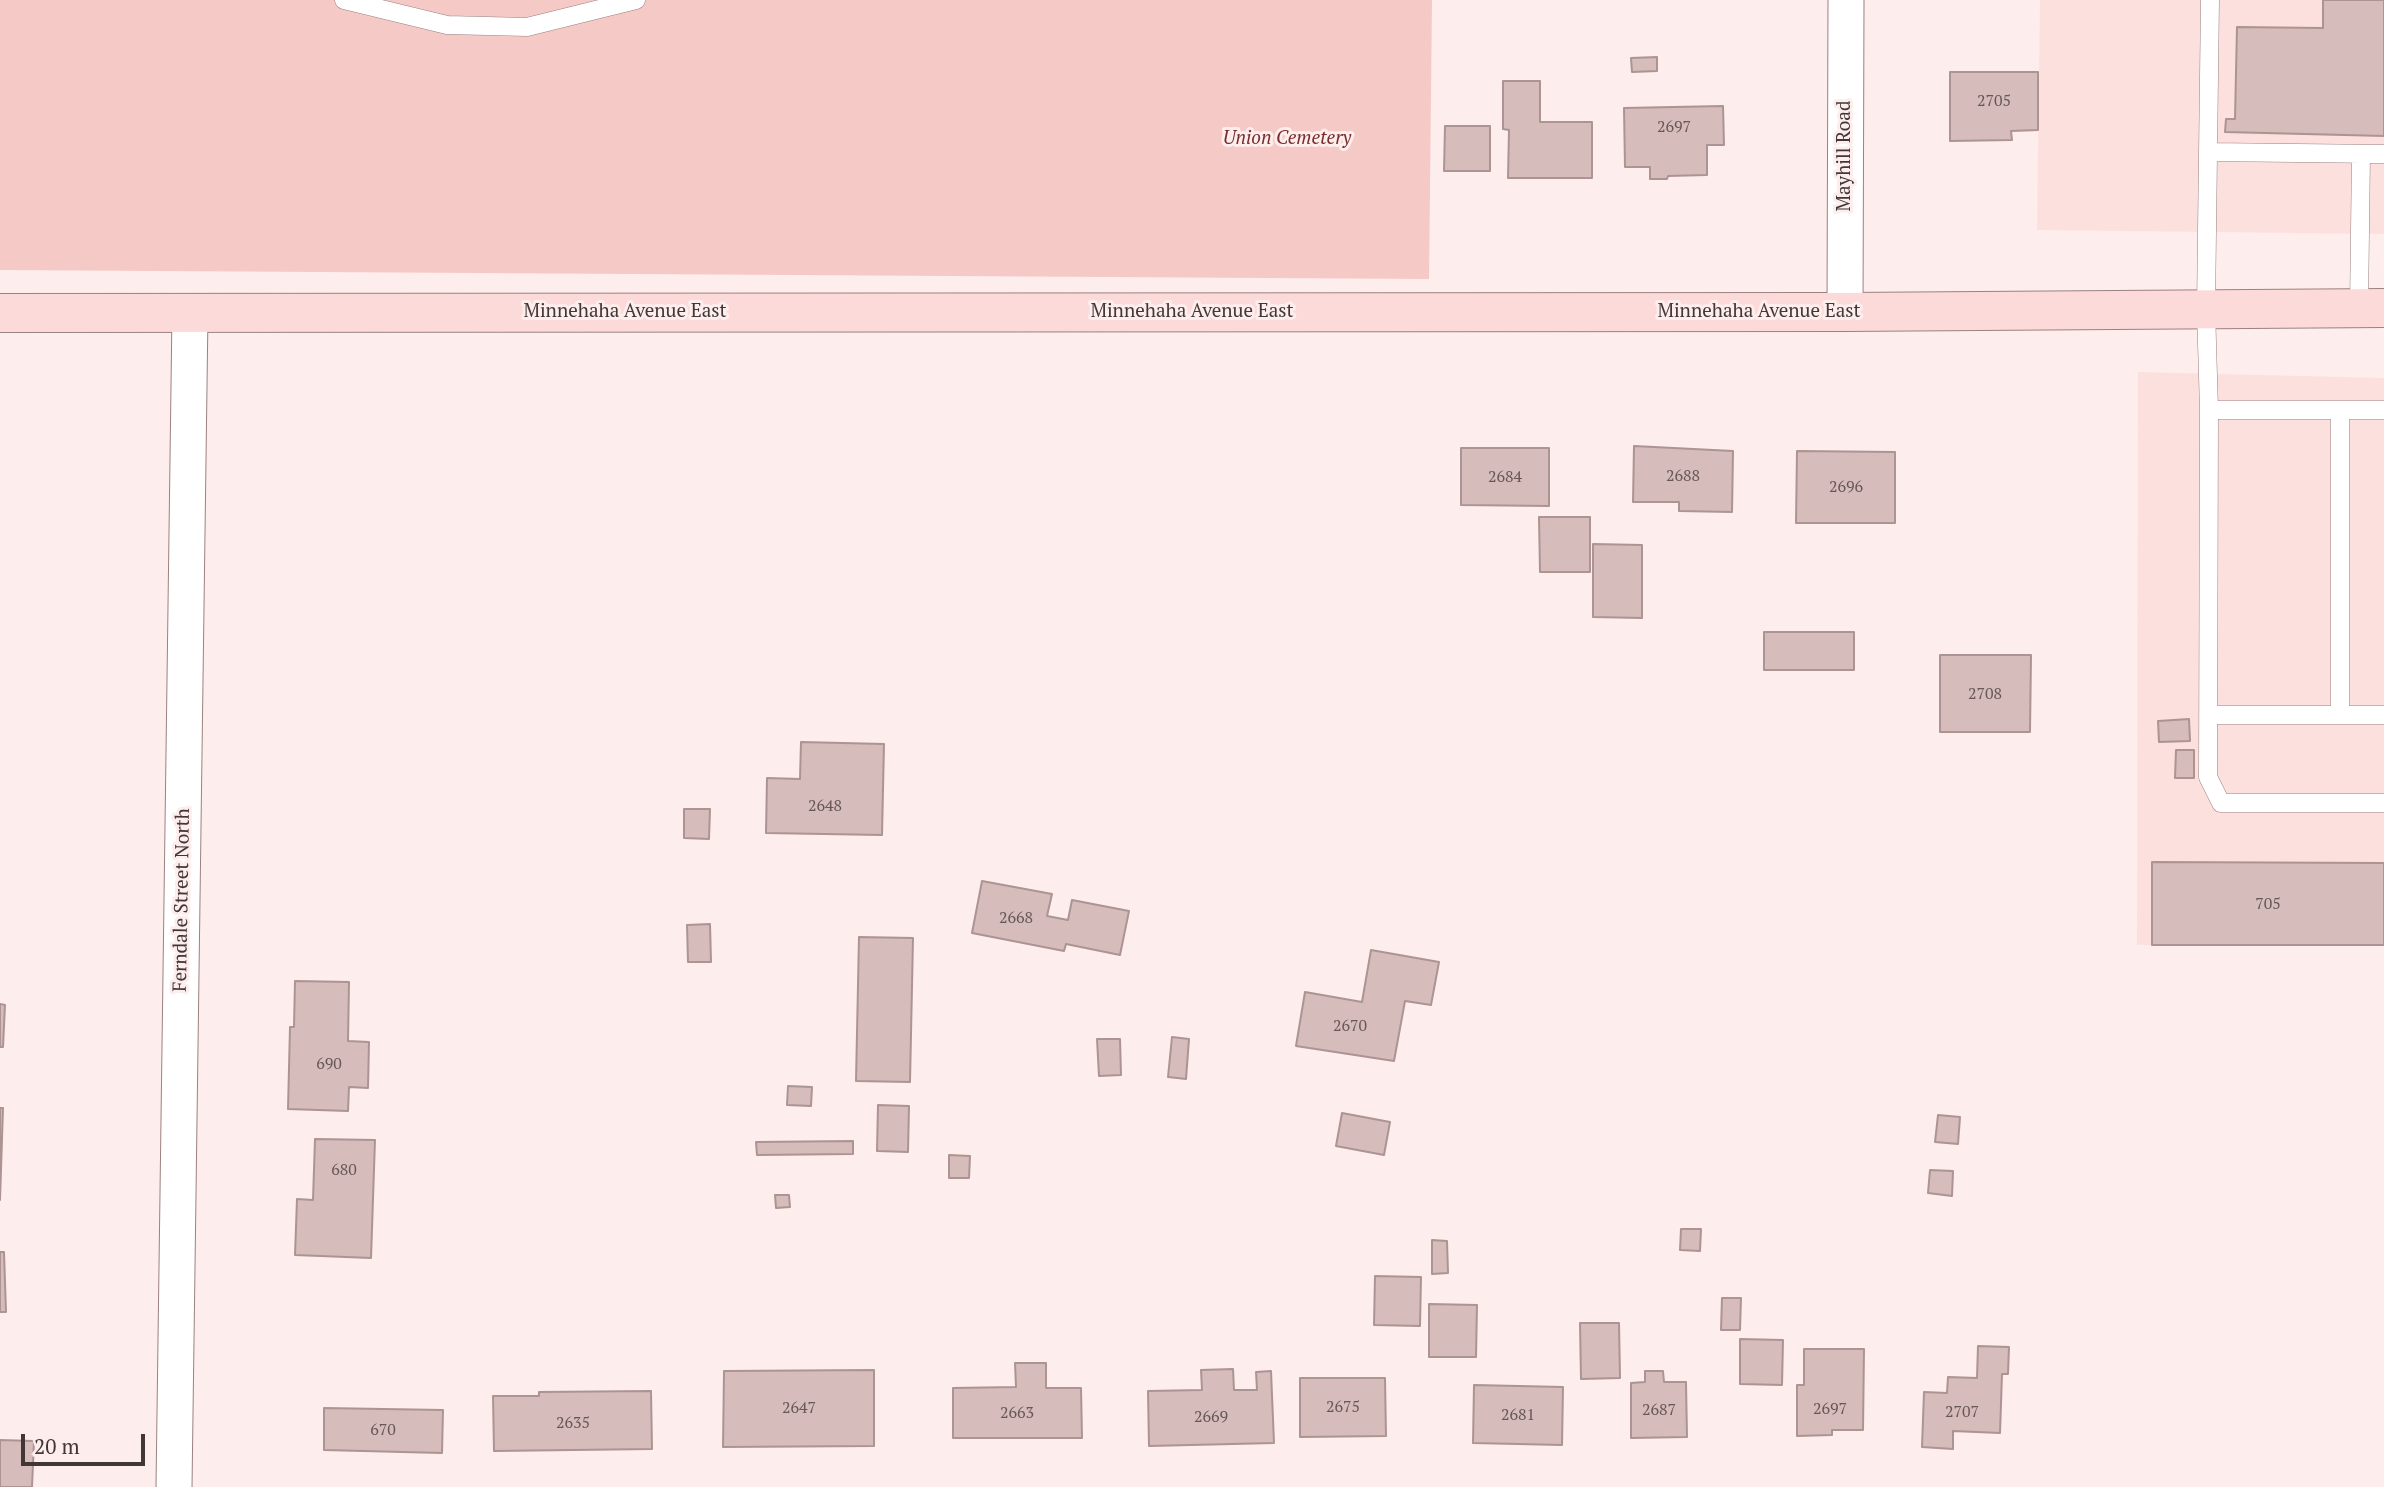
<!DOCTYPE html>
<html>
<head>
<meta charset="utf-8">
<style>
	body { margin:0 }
	#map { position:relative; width:2384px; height:1487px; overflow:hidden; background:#fdedec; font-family:"PT Serif",serif }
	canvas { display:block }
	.scale { position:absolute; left:21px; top:1434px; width:124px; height:32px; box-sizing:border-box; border:4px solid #413736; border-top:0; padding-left:9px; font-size:21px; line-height:24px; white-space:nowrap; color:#413736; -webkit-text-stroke:5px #fdedec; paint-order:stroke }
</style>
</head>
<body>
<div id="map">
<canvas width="2384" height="1487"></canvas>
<div class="scale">20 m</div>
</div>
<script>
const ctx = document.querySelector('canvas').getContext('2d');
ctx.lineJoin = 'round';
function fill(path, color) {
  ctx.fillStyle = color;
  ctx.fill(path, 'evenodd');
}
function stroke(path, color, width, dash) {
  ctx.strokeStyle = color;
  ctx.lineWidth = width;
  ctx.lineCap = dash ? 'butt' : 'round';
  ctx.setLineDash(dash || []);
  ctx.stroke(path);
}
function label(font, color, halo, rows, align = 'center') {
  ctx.font = font + ' "PT Serif",serif';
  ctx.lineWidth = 6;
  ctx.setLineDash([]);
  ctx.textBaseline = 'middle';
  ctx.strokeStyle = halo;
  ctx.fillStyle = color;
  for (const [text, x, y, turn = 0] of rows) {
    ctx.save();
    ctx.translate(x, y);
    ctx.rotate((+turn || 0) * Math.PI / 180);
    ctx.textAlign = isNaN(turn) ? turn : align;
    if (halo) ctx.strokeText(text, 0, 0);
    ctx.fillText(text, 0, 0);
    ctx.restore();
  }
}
const built = new Path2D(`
	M2040,0H2384V234L2037,230Z
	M2138,372L2384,378V946L2137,945Z`);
const green = new Path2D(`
	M0,0H1432L1429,279L0,270Z`);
const building = new Path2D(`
	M2323,0H2384V136L2225,132L2226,119H2235L2237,27L2323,28Z
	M1657,57V71L1632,72L1631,58Z
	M1950,72H2038V130L2011,131L2012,140L1950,141Z
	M1503,81H1540V122H1592V178H1508L1509,130L1503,129Z
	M1723,106L1724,145H1707V175L1668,176L1667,179H1650V167H1625L1624,108Z
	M1445,126H1490V171H1444Z
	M1634,446L1733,451L1732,512L1679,511V502H1633Z
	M1461,448H1549V506L1461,505Z
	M1797,451L1895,452V523H1796Z
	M1539,517H1590V572H1540Z
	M1593,544L1642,545V618L1593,617Z
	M1764,632H1854V670H1764Z
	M1940,655H2031L2030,732H1940Z
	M2189,719L2190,741L2159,742L2158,721Z
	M801,742L884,744L882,835L766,833L767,778L800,779Z
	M2176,750H2194V778H2175Z
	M684,809H710L709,839L684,838Z
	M2152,862L2384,863V945H2152Z
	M982,881L1052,894L1047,916L1068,920L1072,900L1129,911L1120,955L1066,944L1064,951L972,933Z
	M710,924L711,962H688L687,925Z
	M859,937L913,938L910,1082L856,1081Z
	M1371,950L1439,962L1431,1005L1405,1001L1394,1061L1296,1046L1305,992L1362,1002Z
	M295,981L349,982L348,1041L369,1042L368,1088L349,1087L348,1111L288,1109L290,1027H294Z
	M0,1004L5,1005L3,1047H0Z
	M1172,1037L1189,1039L1186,1079L1168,1077Z
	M1097,1039H1120L1121,1075L1099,1076Z
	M788,1086L812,1087L811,1106L787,1105Z
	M878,1105L909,1106L908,1152L877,1151Z
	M0,1108H3L0,1200Z
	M1342,1113L1390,1122L1384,1155L1336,1146Z
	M1938,1115L1960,1117L1958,1144L1935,1142Z
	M315,1139L375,1140L371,1258L295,1255L297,1199L313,1200Z
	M853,1141V1154L757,1155L756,1142Z
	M949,1155L970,1156L969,1178H949Z
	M1930,1170L1953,1171L1952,1196L1928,1193Z
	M775,1195H789L790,1207L776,1208Z
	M1681,1229H1701L1700,1251L1680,1250Z
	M1432,1240L1447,1241L1448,1273L1432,1274Z
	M0,1252H4L6,1312H0Z
	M1375,1276L1421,1277L1420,1326L1374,1325Z
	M1722,1298H1741L1740,1330H1721Z
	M1429,1304L1477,1305L1476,1357H1429Z
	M1580,1323H1619L1620,1378L1581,1379Z
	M1740,1339L1783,1340L1782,1385L1740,1384Z
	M1978,1346L2009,1347L2008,1374H2002L2000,1433L1953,1431V1449L1922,1447L1924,1392L1947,1393L1948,1377L1977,1378Z
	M1804,1349H1864L1863,1430H1832V1435L1797,1436V1385H1804Z
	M1015,1363H1046V1388H1081L1082,1438H953V1388L1016,1387Z
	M1233,1369L1234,1390H1257L1256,1372L1271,1371L1274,1443L1149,1446L1148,1391L1202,1390L1201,1370Z
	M874,1370V1446L723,1447L724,1371Z
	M1645,1371H1663L1664,1382H1686L1687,1437L1631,1438V1383L1645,1382Z
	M1300,1378H1385L1386,1436L1300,1437Z
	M1474,1385L1563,1387L1562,1445L1473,1443Z
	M651,1391L652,1449L494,1451L493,1396H539V1392Z
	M324,1408L443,1410L442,1453L324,1450Z
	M0,1440L34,1441L32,1487H0Z`);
const service = new Path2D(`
	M344,0L447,25L527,27L636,0
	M2210,0L2206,309L2209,410L2208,777L2221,803H2384
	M2208,152L2384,154
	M2359,308L2361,154
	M2209,410H2384
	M2340,410V715
	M2208,715H2384`);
const minor = new Path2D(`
	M1845,312L1846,0
	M174,1487L190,313`);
const secondary = new Path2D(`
	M0,313L1845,312L2384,308`);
const numberNames = [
	["2705",1994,101],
	["2697",1674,127],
	["2688",1683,476],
	["2684",1505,477],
	["2696",1846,487],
	["2708",1985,694],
	["2648",825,806],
	["705",2268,904],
	["2668",1016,918],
	["2670",1350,1026],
	["690",329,1064],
	["680",344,1170],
	["2675",1343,1407],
	["2647",799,1408],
	["2697",1830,1409],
	["2687",1659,1410],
	["2707",1962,1412],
	["2663",1017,1413],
	["2681",1518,1415],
	["2669",1211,1417],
	["2635",573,1423],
	["670",383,1430]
];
const parkNames = [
	["Union Cemetery",1287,139]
];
const streetNames = [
	["Mayhill Road",1845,156,-90],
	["Minnehaha Avenue East",625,312],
	["Minnehaha Avenue East",1192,312],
	["Minnehaha Avenue East",1759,312],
	["Ferndale Street North",182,900,-89]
];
fill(built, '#fce0de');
fill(green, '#f5c9c6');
fill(building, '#d6bcba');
stroke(building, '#ac9492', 2);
stroke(service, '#9a8280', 19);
stroke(minor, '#9a8280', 37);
stroke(secondary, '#9a8280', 40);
stroke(service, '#fff', 18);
stroke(minor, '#fff', 35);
stroke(secondary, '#fcdad9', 38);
label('16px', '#665857', null, numberNames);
label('italic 19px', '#772c2d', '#fdedec', parkNames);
label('19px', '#413736', '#fdedec', streetNames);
</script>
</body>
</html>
